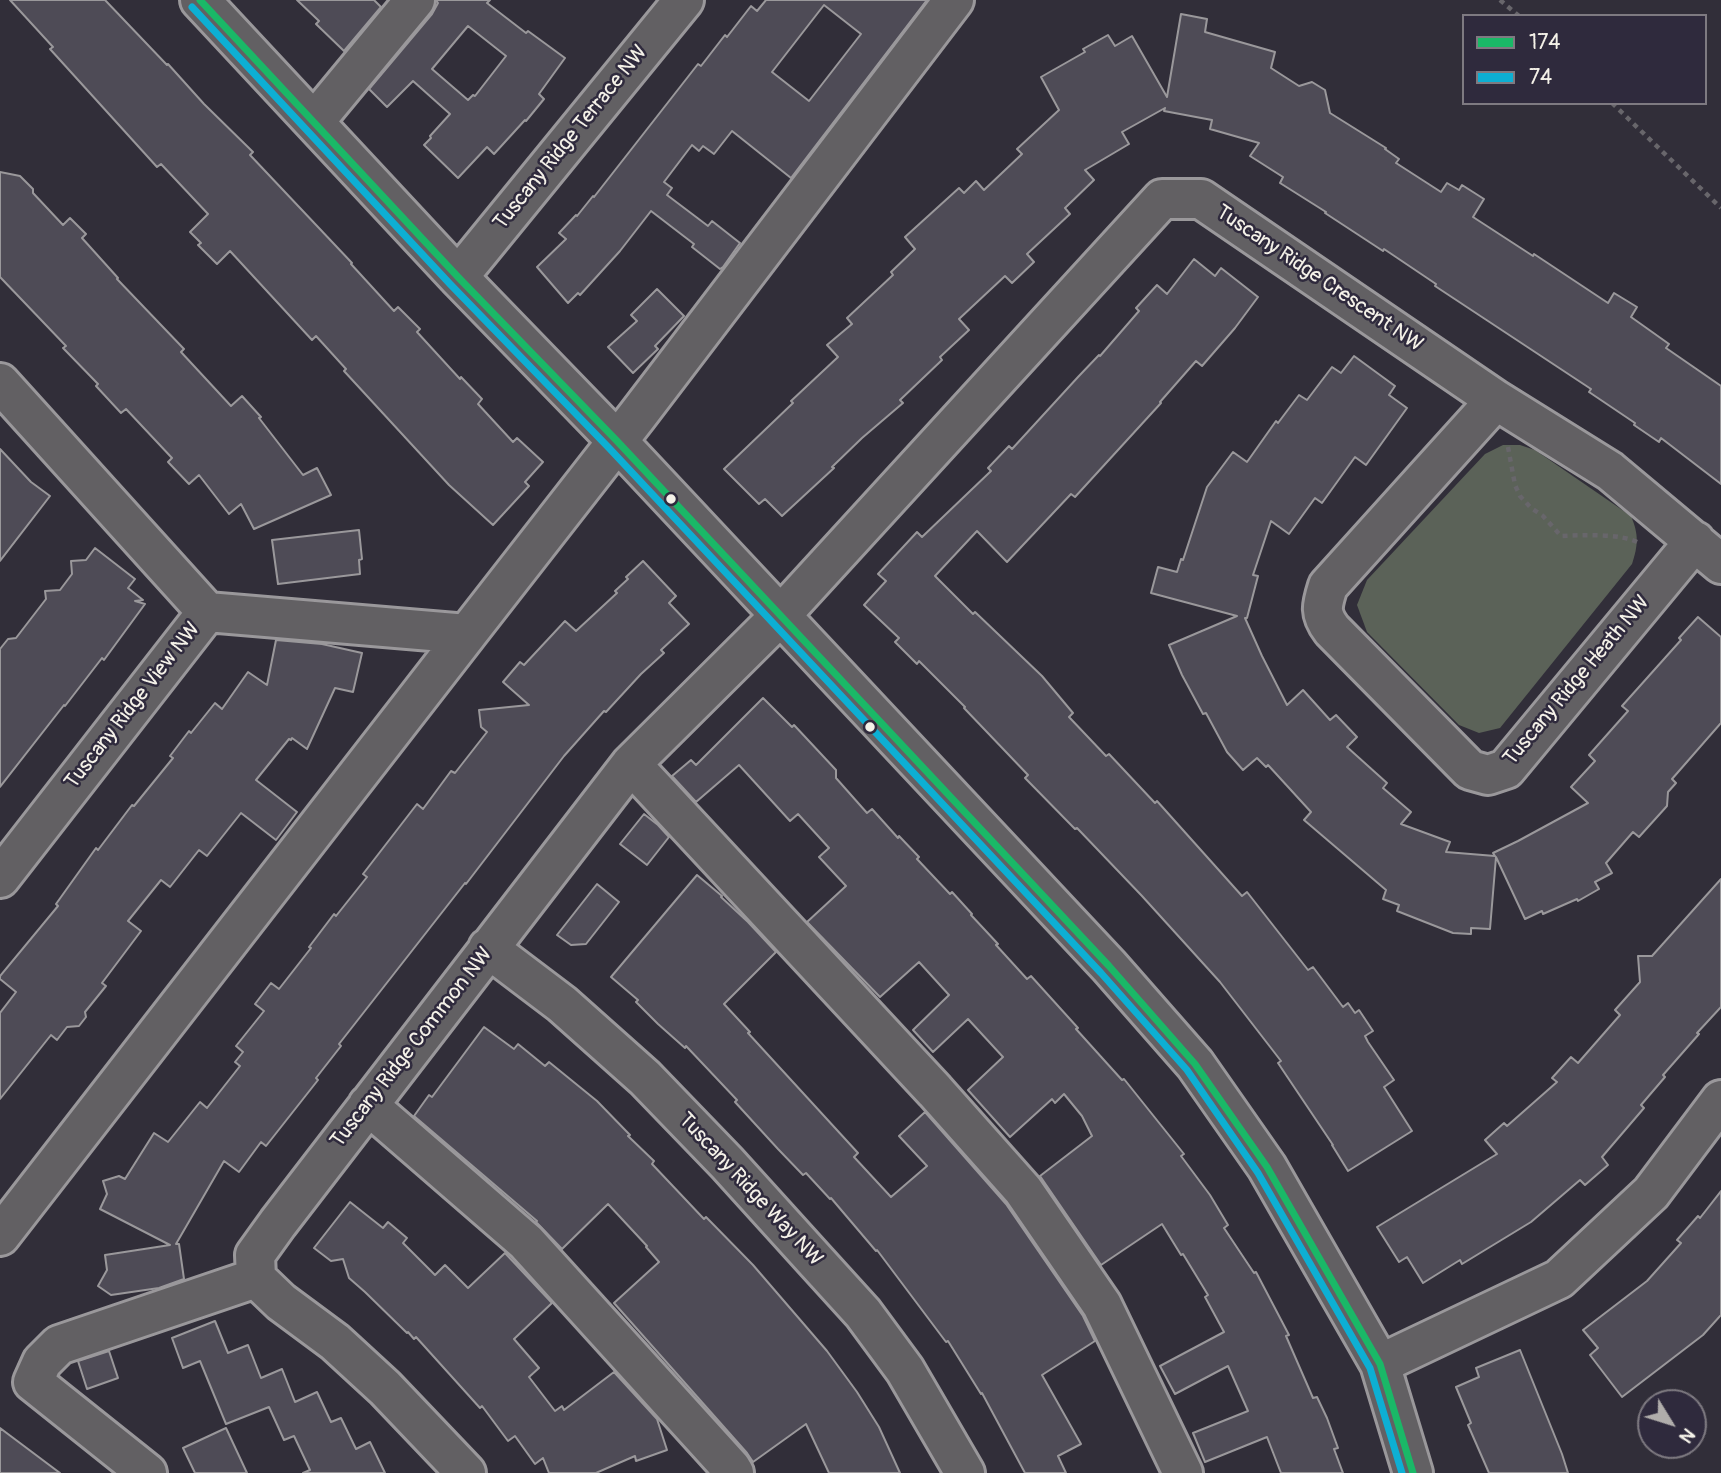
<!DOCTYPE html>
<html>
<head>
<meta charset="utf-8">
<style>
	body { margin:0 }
	#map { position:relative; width:1721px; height:1473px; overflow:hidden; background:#312e39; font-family:Pangolin,sans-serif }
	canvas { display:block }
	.legend { position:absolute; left:1462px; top:14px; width:245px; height:91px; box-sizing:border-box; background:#2f2a3d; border:2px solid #7e7a81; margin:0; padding:9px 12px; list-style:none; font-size:21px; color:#f4f1e8 }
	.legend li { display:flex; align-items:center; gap:14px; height:35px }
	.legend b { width:35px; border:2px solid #7e7a81 }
	.north { position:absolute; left:1637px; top:1389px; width:70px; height:70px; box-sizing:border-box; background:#2f2a3d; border:2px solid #7e7a81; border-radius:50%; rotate:128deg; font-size:19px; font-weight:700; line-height:28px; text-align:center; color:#f4f1e8 }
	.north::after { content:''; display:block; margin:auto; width:24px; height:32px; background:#b0adab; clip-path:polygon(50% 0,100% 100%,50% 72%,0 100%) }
</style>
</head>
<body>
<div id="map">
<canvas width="1721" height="1473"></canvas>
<ul class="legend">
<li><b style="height:9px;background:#1ab867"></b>174</li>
<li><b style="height:9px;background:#0dafd3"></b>74</li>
</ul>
<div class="north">N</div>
</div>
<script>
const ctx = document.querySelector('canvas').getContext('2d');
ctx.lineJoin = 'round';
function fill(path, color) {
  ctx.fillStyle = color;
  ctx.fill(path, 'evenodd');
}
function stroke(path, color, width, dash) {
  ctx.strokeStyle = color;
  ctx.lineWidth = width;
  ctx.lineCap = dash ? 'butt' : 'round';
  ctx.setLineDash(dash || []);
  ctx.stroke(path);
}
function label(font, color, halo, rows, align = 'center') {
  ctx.font = font + ' Pangolin,sans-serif';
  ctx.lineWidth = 5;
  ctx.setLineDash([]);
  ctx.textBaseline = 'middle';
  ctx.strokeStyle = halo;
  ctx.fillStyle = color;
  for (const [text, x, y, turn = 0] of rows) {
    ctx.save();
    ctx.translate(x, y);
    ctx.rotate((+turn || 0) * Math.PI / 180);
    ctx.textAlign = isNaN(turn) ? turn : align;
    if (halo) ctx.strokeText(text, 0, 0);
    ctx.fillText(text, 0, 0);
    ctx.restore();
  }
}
const green = new Path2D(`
	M1503,445H1520L1535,450L1631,516C1639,535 1638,545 1632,564L1500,728L1479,733L1459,725L1367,632L1357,605L1367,580L1485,454Z`);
const building = new Path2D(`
	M10,0H105L167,65L168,64L204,104L253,152L250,155L352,263L351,264L394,311L398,307L420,329L417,332L460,379L461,377L482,399L478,404L513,442L517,438L543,462L525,482L529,486L493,525L449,485L344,371L346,369L316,336L312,340L230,251L217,264L198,245L201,243L190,232L208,214L161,164L157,167L50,49L53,47Z
	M297,0H374L381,7L344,51L316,24L319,21Z
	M436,0H490L487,3L526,33L528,31L565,58L539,94L544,99L526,121L525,120L494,154L487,147L458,178L424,145L431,138L430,136L450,114L413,81L387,107L369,89L432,14L438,3ZM468,26L506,56L475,96L473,95L468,100L432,69Z
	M766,0H927L791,178L732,131L714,154L703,146L699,151L692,145L664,182L672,188L667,195L708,226L712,221L740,243L723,267L720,269L692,247L694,244L651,211L620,251L580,295L578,293L568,303L537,267L566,239L559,233L576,215L577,216L593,196L594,197L698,64L701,66L725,35L727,37L751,6L757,11ZM824,5L861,34L809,101L772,72Z
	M1181,14L1207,19L1205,32L1275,52L1271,68L1299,86L1312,82L1325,90L1330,113L1386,148L1385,149L1399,159L1396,163L1441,192L1447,183L1459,190L1462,185L1484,199L1473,217L1533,256L1534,254L1608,303L1614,293L1637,307L1631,317L1669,344L1666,348L1721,386V484L1661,438L1659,442L1634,425L1635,423L1589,392L1591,389L1435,286L1436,284L1384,249L1383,251L1325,213L1326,212L1280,183L1283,177L1250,156L1259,143L1210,129L1212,120L1164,111L1165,108L1122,132L1129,144L1085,170L1094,180L1065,208L1070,214L1027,254L1034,262L1012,283L1005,276L959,319L969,330L940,357L942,360L900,400L903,403L862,438L832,467L834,468L782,516L765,499L759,504L724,469L793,403L791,401L838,357L827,345L852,324L847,318L893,275L891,272L915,249L905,237L959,188L964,193L976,181L984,190L1022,154L1017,149L1059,110L1041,77L1085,52L1083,49L1108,35L1115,46L1132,36L1167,97Z
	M0,172L20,176L33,189V193L63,225L70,218L86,234L82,238L118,278L117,279L184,349L181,352L231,406L242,396L261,417L259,418L303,475L317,468L331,495L254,529L241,504L229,514L199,475L189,484L168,462L172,458L126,409L121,413L96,386L98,384L63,348L66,346L0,277Z
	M1194,259L1215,276L1221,268L1258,297L1235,328L1202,366L1196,361L1160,402L1161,403L1075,497L1071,494L1007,562L977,531L935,576L973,614L975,612L1042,676L1073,713L1069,717L1106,756L1109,754L1155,803L1157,801L1242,896L1247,892L1308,970L1313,967L1343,1007L1348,1003L1355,1013L1359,1010L1373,1031L1365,1036L1368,1042L1394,1080L1384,1087L1412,1131L1348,1171L1332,1145H1333L1278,1063L1281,1061L1220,982L1142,896L1077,828L1075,829L1025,778L1028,775L964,708L965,707L919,661L917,664L895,642L899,638L864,605L886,581L878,574L917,532L922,537L991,471L988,468L1009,446L1012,449L1078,377L1099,355L1100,356L1139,311L1136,308L1157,285L1167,294Z
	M657,289L684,316L655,346L658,349L633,373L608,347L637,321L631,315Z
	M1354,356L1395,386L1389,395L1407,408L1366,465L1355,457L1322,503L1315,498L1289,534L1271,521L1253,575L1258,576L1247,618H1245L1262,656L1287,705L1303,690L1330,720L1336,715L1357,737L1347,747L1387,783L1383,788L1411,812L1401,824L1450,842L1446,852L1495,856L1493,853L1518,841L1588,803L1571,787L1595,761L1589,755L1628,711L1622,706L1681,640L1679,638L1698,617L1721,637V723L1672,779L1676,783L1668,792L1667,806L1639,837L1633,832L1606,863L1612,873L1595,882L1599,889L1578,901L1577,899L1543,914L1542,911L1525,919L1496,857L1490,929L1471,928V934L1453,933L1397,911L1399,905L1383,899L1386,890L1304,820L1311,812L1268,765L1266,767L1257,758L1243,770L1227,752L1206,713L1203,714L1182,675L1169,645L1237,616L1151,593L1158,567L1177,572L1181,559L1183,560L1207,487L1233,452L1247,462L1276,421L1278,423L1299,395L1307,400L1332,367L1341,373Z
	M0,449L31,482L50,496L0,561Z
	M359,530L362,559L359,560L360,574L278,584L272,540Z
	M95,548L135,579L128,588L143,600L135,601L145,604L104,660L102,658L65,706L64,705L0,787V649L8,639L16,638L46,599L45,591L60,590L72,574L71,561L86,560Z
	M643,561L676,596L669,603L689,624L661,650L664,653L641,674L606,712L604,711L564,756L466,884L465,883L339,1044L341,1046L316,1078L318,1080L266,1146L261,1142L239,1172L224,1161L176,1244H179L184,1279L159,1288L111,1295L98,1286L107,1270L105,1255L170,1245L100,1209L107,1194L103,1181L119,1176L125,1179L154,1133L168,1142L200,1102L207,1108L240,1066L235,1062L243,1052L236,1046L264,1011L255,1004L271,983L279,989L311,948L309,947L334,914L336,916L367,877L363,874L417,804L423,809L451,771L455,773L487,732L481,727L479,710L529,705L503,682L520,662L524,665L565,621L576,631L617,593L615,591L628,579L626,577Z
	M276,640L322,644L362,653L353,692L335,688L307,749L292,738L291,740L289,739L256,780L297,812L276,840L241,813L207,856L199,850L170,887L161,880L128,921L141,931L102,983L106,986L85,1012L86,1017L79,1026L67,1027L57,1040L51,1035L0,1099V1013L16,992L0,979V976L58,906L56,904L96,848L98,850L132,805L134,806L173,758L170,756L189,731L191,733L215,703L222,709L248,672L267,685Z
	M763,698L792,727L794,725L836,770V778L867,813L872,809L898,838L899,836L919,857L917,859L950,894L952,892L972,914L971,915L998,944L996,945L1027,979L1031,976L1078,1028L1076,1029L1122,1080L1124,1079L1184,1154L1181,1156L1210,1195L1228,1225L1224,1228L1254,1273L1256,1272L1289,1335L1286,1336L1313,1398L1317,1397L1327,1418L1338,1448L1334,1449L1343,1473H1281L1267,1437L1205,1462L1193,1433L1248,1411L1228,1366L1175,1394L1160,1366L1224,1332L1205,1297L1208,1295L1183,1254L1181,1255L1162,1224L1101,1265L1040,1176L1092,1136L1082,1116L1064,1094L1055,1103L1052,1099L1010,1137L968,1090L1003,1057L968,1019L933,1052L913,1030L949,995L919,962L880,997L807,922L846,886L819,857L829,848L798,814L790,821L739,765L696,802L672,776L691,760L696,765Z
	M644,814L658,825L669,837L647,865L620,844Z
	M697,875L722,896L721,897L748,922L776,952L724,1004L750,1032L748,1033L858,1153L854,1157L891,1197L927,1166L899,1136L925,1112L1006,1204L1083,1316L1095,1341L1042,1375L1081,1444L1058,1456L1066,1473H1025L982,1393L981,1394L948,1341L946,1342L877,1250L876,1251L831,1198L830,1199L806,1173L803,1175L778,1149L735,1102L737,1100L686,1046L685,1048L658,1024L636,1002L638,1000L611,977Z
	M1721,879V1007L1697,1033L1699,1034L1663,1075L1665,1077L1641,1105L1644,1108L1602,1157L1608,1165L1585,1185L1580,1180L1531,1222L1462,1264L1460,1260L1423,1283L1407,1257L1399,1262L1377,1227L1497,1154L1485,1140L1504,1123L1507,1126L1557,1082L1552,1078L1571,1057L1578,1063L1620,1015L1615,1010L1640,982L1638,956H1652Z
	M597,884L619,902L586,944L571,945L557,935Z
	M484,1027L514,1049L518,1044L545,1066L549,1062L597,1101L630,1135L628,1136L654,1161L652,1164L704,1219L706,1217L753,1265L827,1351L857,1392L879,1427L900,1473H829L806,1424L753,1462L747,1453L614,1303L659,1262L646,1247L647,1246L608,1204L562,1249L536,1222L537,1221L414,1116L429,1095L432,1097Z
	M1721,1191V1315L1703,1335L1622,1397L1590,1355L1598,1348L1583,1330L1647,1281L1681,1243L1677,1240L1698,1216L1700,1218Z
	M350,1202L383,1228L388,1222L407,1238L403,1243L435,1275L445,1265L468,1288L505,1253L552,1303L514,1339L539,1368L529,1377L555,1411L562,1406L564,1410L614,1372L657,1419L667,1450L636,1461L635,1456L596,1473H549L543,1458L535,1464L515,1436L508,1441L482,1406L480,1408L416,1337L414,1339L408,1332L407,1333L365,1292L349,1278L343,1259L331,1261L314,1248Z
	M215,1321L228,1353L248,1345L261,1378L282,1369L295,1402L317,1392L331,1422L341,1418L356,1449L370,1442L385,1473H303L310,1470L294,1436L284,1440L269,1407L226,1424L200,1361L183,1368L172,1338Z
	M1520,1350L1562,1454L1568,1473H1489L1468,1425L1471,1423L1456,1387L1479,1377L1476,1368Z
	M109,1351L118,1378L87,1389L78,1361Z
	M0,1428L60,1473H0Z
	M226,1428L247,1473H195L183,1448Z`);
const path = new Path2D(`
	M1500,0L1519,16
	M1612,103L1721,208
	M1508,447L1515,485L1520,496L1531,508L1543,516L1561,536C1582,535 1621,533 1639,543`);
const minor = new Path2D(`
	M200,0L458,277L617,441L1109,966L1195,1064L1267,1167L1380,1364L1413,1473
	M314,122L415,0
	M458,277L684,0
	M0,383L207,612L0,878
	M1496,400L1328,586C1322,605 1319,613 1332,630L1470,770L1488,775L1506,769L1695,541
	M467,634L637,416L954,0
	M631,764L935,1091L1023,1190L1102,1305L1183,1473
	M488,948L562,1004L645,1078L727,1163L813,1258L863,1313L905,1370L965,1473
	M368,1105L526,1242L731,1468L734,1473
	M0,1236L467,634L207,612
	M1380,1364L1559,1279L1651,1193L1721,1100
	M147,1473L33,1382L42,1362L59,1345L256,1278
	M466,1473L385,1388L335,1342L281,1302L256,1278L255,1255L278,1223L631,764L781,615L1162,199H1201L1496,400L1610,471L1721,564`);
const bus1 = new Path2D(`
	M200,0L458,277L617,441L1109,966L1195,1064L1267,1167L1380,1364L1413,1473`);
const bus2 = new Path2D(`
	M192,7L450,284L609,448L1101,973L1187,1070L1258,1173L1370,1368L1402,1473`);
const markers = [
	[671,499,6,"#f4f1e8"],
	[870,727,6,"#f4f1e8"]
];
const streetNames = [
	["Tuscany Ridge Terrace NW",571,138,-51],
	["Tuscany Ridge Crescent NW",1319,279,34],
	["Tuscany Ridge Heath NW",1577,681,-50],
	["Tuscany Ridge View NW",133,706,-52],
	["Tuscany Ridge Common NW",412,1048,-52],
	["Tuscany Ridge Way NW",750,1190,47]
];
fill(green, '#5b6258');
fill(building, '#4e4b56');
stroke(building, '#9a989b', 2);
stroke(minor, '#9a989b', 44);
stroke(path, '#68666b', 4.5, [5, 5]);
stroke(minor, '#626063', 38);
stroke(bus1, '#1ab867', 7);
stroke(bus2, '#0dafd3', 7);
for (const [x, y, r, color] of markers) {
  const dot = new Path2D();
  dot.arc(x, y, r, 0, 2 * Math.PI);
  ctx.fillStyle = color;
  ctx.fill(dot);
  stroke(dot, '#2f2a3d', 2.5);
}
label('21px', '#f4f1e8', '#2f2a3d', streetNames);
</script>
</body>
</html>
